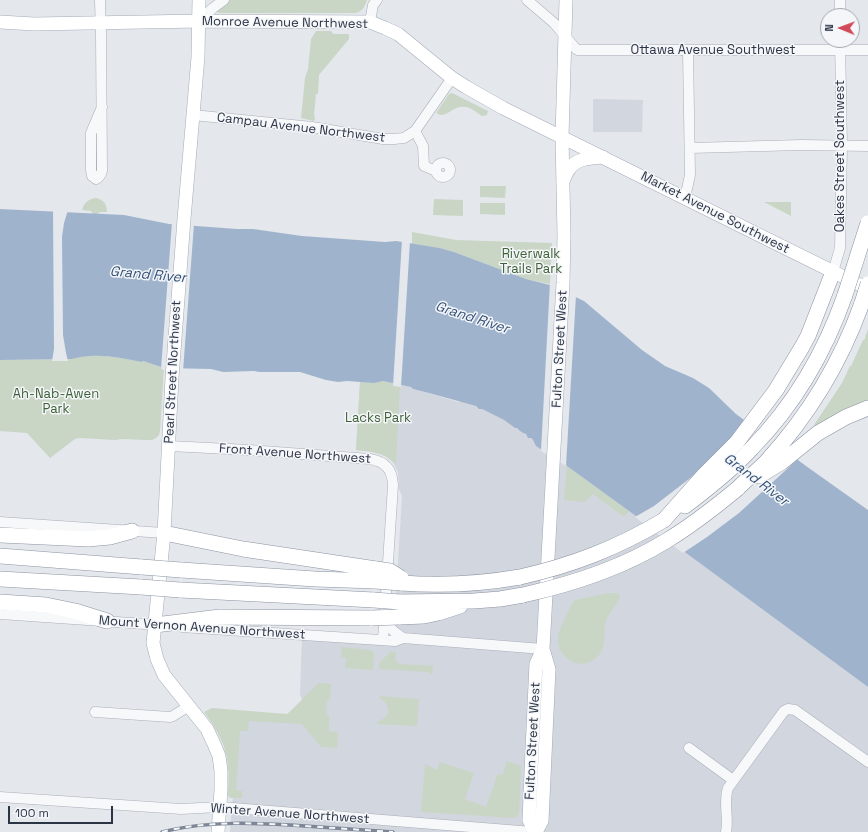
<!DOCTYPE html>
<html>
<head>
<meta charset="utf-8">
<style>
	body { margin:0 }
	#map { position:relative; width:868px; height:832px; overflow:hidden; background:#e4e7ec; font-family:"Space Grotesk",sans-serif }
	canvas { display:block }
	.north { position:absolute; left:820px; top:8px; width:40px; height:40px; box-sizing:border-box; background:#f4f6f9; border:1px solid #a4a8b1; border-radius:50%; rotate:271deg; font-size:11px; font-weight:700; line-height:16px; text-align:center; color:#2b3445 }
	.north::after { content:''; display:block; margin:auto; width:14px; height:18px; background:#d1495b; clip-path:polygon(50% 0,100% 100%,50% 72%,0 100%) }
	.scale { position:absolute; left:8px; top:806px; width:105px; height:18px; box-sizing:border-box; border:2px solid #2b3445; border-top:0; padding-left:5px; font-size:12px; line-height:14px; white-space:nowrap; color:#2b3445; -webkit-text-stroke:3px #f4f6f9; paint-order:stroke }
</style>
</head>
<body>
<div id="map">
<canvas width="868" height="832"></canvas>
<div class="north">N</div>
<div class="scale">100 m</div>
</div>
<script>
const ctx = document.querySelector('canvas').getContext('2d');
ctx.lineJoin = 'round';
function fill(path, color) {
  ctx.fillStyle = color;
  ctx.fill(path, 'evenodd');
}
function stroke(path, color, width, dash) {
  ctx.strokeStyle = color;
  ctx.lineWidth = width;
  ctx.lineCap = dash ? 'butt' : 'round';
  ctx.setLineDash(dash || []);
  ctx.stroke(path);
}
function label(font, color, halo, rows, align = 'center') {
  ctx.font = font + ' "Space Grotesk",sans-serif';
  ctx.lineWidth = 3;
  ctx.setLineDash([]);
  ctx.textBaseline = 'middle';
  ctx.strokeStyle = halo;
  ctx.fillStyle = color;
  for (const [text, x, y, turn = 0] of rows) {
    ctx.save();
    ctx.translate(x, y);
    ctx.rotate((+turn || 0) * Math.PI / 180);
    ctx.textAlign = isNaN(turn) ? turn : align;
    if (halo) ctx.strokeText(text, 0, 0);
    ctx.fillText(text, 0, 0);
    ctx.restore();
  }
}
const built = new Path2D(`
	M593,99L643,100L642,132H593Z
	M383,381L411,387L413,389L429,393L458,402H465L476,406L479,409H482L504,420L515,428H517L533,440L537,446L567,466L629,511L868,687V832H230L234,782L233,756L212,714L284,718L302,700L300,694L302,638L393,645L402,496L399,489L398,472L393,462L385,456L376,452L356,450L360,382Z`);
const green = new Path2D(`
	M230,0H367C365,6 363,11 356,13H220L217,12L219,8Z
	M316,31H331L333,34H349V39L319,75L318,94H316L314,115L315,119L314,121L301,118L305,78L308,69L311,39Z
	M452,93L488,111L487,115L482,116C477,113 471,107 465,107C452,105 447,120 436,113L449,94Z
	M480,186H506L505,198L480,197Z
	M96,198C104,200 107,204 107,212H100L98,214H93L91,211L82,210C84,203 88,199 96,198Z
	M434,199L463,200V216L433,215Z
	M764,202H791V216Z
	M480,203H505V215L480,214Z
	M412,232L456,240L552,243L550,284L526,279L454,252L440,248L412,244Z
	M868,329V403L817,430L814,425L842,383L850,366H851L863,340H864L866,337H865Z
	M81,356H106L129,359L142,362L143,361L164,368L160,431L159,435L156,438L152,440H145L122,439L115,440L80,438L75,439L50,458L27,433L0,431V360L72,359Z
	M383,381L400,385L396,462L394,463C384,452 370,452 356,450L360,382L374,383Z
	M567,466L629,511L624,517L593,494L587,500L584,502L564,500Z
	M608,593H617L620,595L619,600C614,608 607,615 605,624C603,635 607,647 598,656C583,673 557,660 558,638C558,631 569,609 573,602L575,600Z
	M342,647L371,650L374,654L373,670L345,668L346,658L341,657Z
	M391,651L396,652L395,659L399,664L433,666L432,674H429V672L379,669V663Z
	M319,683L331,684L330,700L327,701L326,715H329V731L338,732L337,748L321,747L302,724L249,721L248,731H240L236,790L242,791V798H230L228,795C228,786 229,776 228,767C227,746 216,728 204,712L212,708L287,714C299,704 308,692 319,683Z
	M380,696L419,699L417,726L377,724V722C391,718 392,704 379,698Z
	M507,761L521,766L519,814L515,818L421,812L425,764L437,770L440,762L474,773L465,799L486,807L498,774L503,775Z`);
const water = new Path2D(`
	M0,209L124,215L169,224L237,229H253L302,236L385,242L396,241L440,248L454,252L526,279L550,285L584,301L642,350L665,366L693,378L709,388L736,414L806,466L868,510V687L629,511L567,466L536,446L533,440L531,438H528L526,434L523,433L522,432L520,431L517,428H515L504,420L482,409H479L476,406L429,393L413,389L411,387L383,381L374,383L347,381L338,382L326,380L300,372H259L254,371L223,372L211,369L164,368L143,361L142,362C120,358 95,352 72,359L0,360Z`);
const pier = new Path2D(`
	M53,210H68L64,223L62,237L63,335L66,353L68,361H52L54,349Z
	M172,222L194,224L183,371L164,370L161,369Z
	M402,240L410,241L401,387L393,386Z
	M550,282L576,295L566,466L541,451Z
	M746,419L799,458L739,513L707,537L683,553L635,517L654,506L689,479L704,466L727,442Z`);
const minor = new Path2D(`
	M100,0L101,35L102,171C101,175 100,177 96,179L92,176L91,170V133L102,107
	M527,0L554,23L576,49L578,50H868
	M840,0V16
	M199,21L213,8L224,0
	M370,22L373,5L377,0
	M193,115L312,127L383,139H394L404,138L415,131L452,78
	M415,131L423,146L424,166L436,171
	M690,148L801,145L868,146
	M436 170a7 7 0 1 1 14 0a7 7 0 1 1-14 0Z
	M685,198L690,175L688,50
	M833,272L840,248L842,146L840,40
	M169,446L249,450L370,459C386,462 392,469 393,485L383,640
	M0,522L164,533
	M0,614L160,625
	M385,618C389,628 394,632 403,638
	M182,627L395,641L403,638L543,649
	M95,712L170,717L173,716L189,706
	M689,748L733,780
	M0,797L181,809L220,807L533,832
	M726,832C729,817 723,802 728,788L784,711L788,709L795,710L868,762`);
const major = new Path2D(`
	M199,0L198,57L184,219L172,378L164,533L153,643L157,659L164,675L207,729L214,744L219,756L221,771V790L218,832
	M0,22L34,24L199,21L370,22L385,28L398,34L452,78L466,87L503,108L868,289
	M564,179C566,175 567,171 570,168C577,158 592,158 603,157
	M535,832L529,820L532,750L536,664L543,649
	M536,832L542,821L549,669L543,649L563,283L564,235L562,137L566,0`);
const highway = new Path2D(`
	M759,476L782,462L818,433L846,417L868,408
	M737,489C746,480 757,471 766,462C808,416 841,362 862,303
	M685,506C709,488 732,470 752,448C794,405 825,352 845,295
	M664,520L704,475L737,442L776,390L802,347L808,336L833,272
	M164,533L243,549L376,569
	M0,535L88,539L110,537L132,531
	M0,556L142,567
	M181,570L315,579L375,581
	M0,579L141,587
	M401,583C441,586 480,584 520,577
	M180,590L374,600
	M0,602L46,605L75,611L107,621
	M400,602L474,601L500,599L523,595
	M399,617L424,616L438,613L460,606
	M155,625L220,617L372,618`);
const rail = new Path2D(`
	M162,832C209,820 257,823 305,826C334,828 363,830 393,832`);
const highwayBridge = new Path2D(`
	M845,295L868,223
	M862,303L868,284
	M142,567L181,570
	M376,569L390,571L401,578
	M520,577C573,565 617,548 664,520
	M375,581L401,583
	M141,587L180,590
	M523,595C573,584 622,568 666,541C691,526 714,508 737,489
	M374,600L400,602
	M372,618L399,617`);
const streetNames = [
	["Monroe Avenue Northwest",285,23,1],
	["Ottawa Avenue Southwest",713,50],
	["Campau Avenue Northwest",301,128,7],
	["Oakes Street Southwest",840,156,-90],
	["Market Avenue Southwest",715,213,27],
	["Fulton Street West",560,349,-87],
	["Pearl Street Northwest",173,372,-87],
	["Front Avenue Northwest",295,454,4],
	["Mount Vernon Avenue Northwest",202,628,4],
	["Fulton Street West",533,741,-87],
	["Winter Avenue Northwest",290,814,4]
];
const parkNames = [
	["Riverwalk",531,254],
	["Trails Park",531,269],
	["Ah-Nab-Awen",56,394],
	["Park",56,409],
	["Lacks Park",378,418]
];
const waterNames = [
	["Grand River",148,275,5],
	["Grand River",472,318,18],
	["Grand River",756,480,37]
];
fill(built, '#d2d6de');
fill(green, '#c9d6c5');
fill(water, '#9fb4cc');
fill(pier, '#e4e7ec');
stroke(minor, '#a9aeb7', 11);
stroke(major, '#a3abb8', 14);
stroke(highway, '#8b94a3', 16);
stroke(minor, '#f7f8fa', 10);
stroke(major, '#fff', 13);
stroke(highway, '#fff', 15);
stroke(rail, '#7d8696', 3.5);
stroke(rail, '#f4f6f9', 2, [6]);
stroke(highwayBridge, '#8b94a3', 16, []);
stroke(highwayBridge, '#fff', 15);
label('13px', '#2b3445', '#f4f6f9', streetNames);
label('13px', '#3f6138', '#f4f6f9', parkNames);
label('italic 14px', '#34527a', '#f4f6f9', waterNames);
</script>
</body>
</html>
